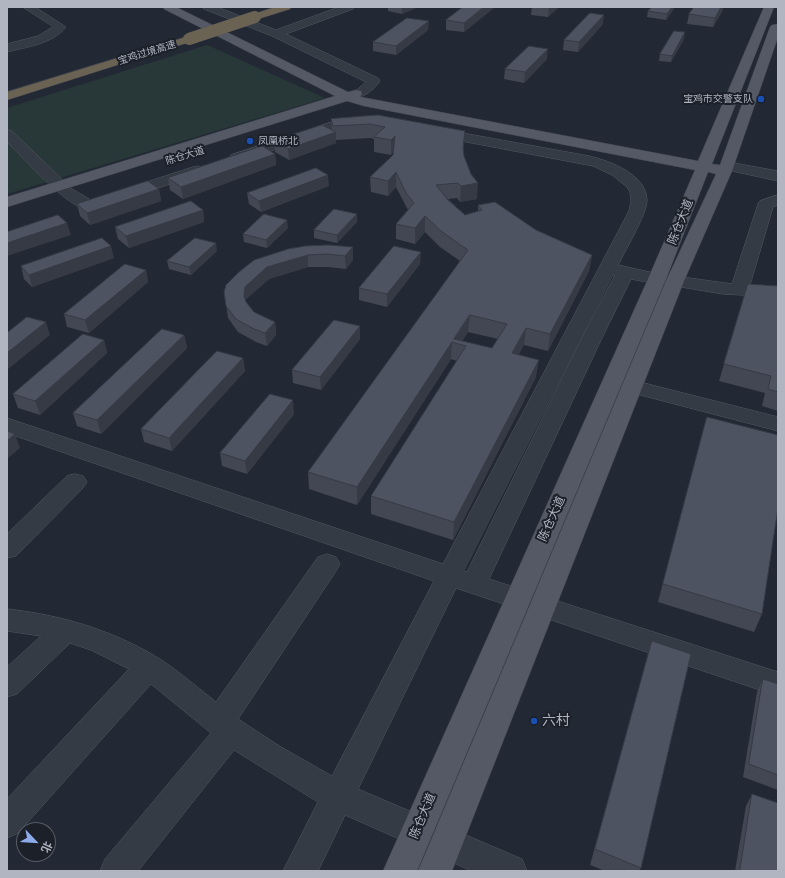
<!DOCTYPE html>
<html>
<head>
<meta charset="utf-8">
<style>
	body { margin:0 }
	#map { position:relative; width:785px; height:878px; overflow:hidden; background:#222934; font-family:"Fira Sans","Noto Sans SC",sans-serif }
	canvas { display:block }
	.frame { position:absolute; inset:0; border:8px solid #b0b5c1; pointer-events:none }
	.north { position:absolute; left:16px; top:822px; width:40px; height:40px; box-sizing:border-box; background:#1b2029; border:1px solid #575c66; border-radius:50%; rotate:115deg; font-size:11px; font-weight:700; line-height:16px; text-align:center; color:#b0b5c1 }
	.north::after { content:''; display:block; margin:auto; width:14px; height:18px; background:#8daae9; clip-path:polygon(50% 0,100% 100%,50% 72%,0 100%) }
</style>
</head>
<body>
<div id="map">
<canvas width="785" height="878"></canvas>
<div class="frame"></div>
<div class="north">北</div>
</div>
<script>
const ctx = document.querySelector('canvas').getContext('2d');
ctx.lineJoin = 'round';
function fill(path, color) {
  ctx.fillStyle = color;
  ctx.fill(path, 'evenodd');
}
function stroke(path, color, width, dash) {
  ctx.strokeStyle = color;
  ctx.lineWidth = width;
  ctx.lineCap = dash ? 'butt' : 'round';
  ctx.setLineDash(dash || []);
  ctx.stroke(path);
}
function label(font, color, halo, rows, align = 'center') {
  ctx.font = font + ' "Fira Sans","Noto Sans SC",sans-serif';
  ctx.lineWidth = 4;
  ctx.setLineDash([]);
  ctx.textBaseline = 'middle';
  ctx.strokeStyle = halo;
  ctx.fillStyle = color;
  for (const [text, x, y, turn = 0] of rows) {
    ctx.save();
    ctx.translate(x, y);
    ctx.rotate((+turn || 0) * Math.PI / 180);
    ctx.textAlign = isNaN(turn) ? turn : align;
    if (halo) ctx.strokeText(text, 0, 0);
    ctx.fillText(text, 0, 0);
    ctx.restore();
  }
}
const green = new Path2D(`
	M207,45L325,98L7,194V108Z`);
const minor = new Path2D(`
	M23,7H35L66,27C53,44 26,47 7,52V44L38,36L53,27Z
	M203,7H217L276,30L339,7H354L353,9L286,34L378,78L380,81C374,89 364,99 353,97L352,94L366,82L272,36L204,9Z
	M344,118L365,120L367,123L365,126H345L241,161L236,162L231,161L229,158L231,155Z
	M435,128L589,156C610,161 646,174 647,200C647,214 625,251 618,265L663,275L666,279L663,283L657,284L631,279L600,342L489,579L778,672V696L456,588L358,789L522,859L527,871H472L345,815L318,871H283L318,802L234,750L138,871H100L105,859L211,733L151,684L18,833L7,838V799L129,669L91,650L70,643L17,694L7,697V667L41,636L7,631V609C62,615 116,631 163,661C181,673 198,688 216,702L318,557L327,554L336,557L340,564L336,571L238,719L281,747L332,776L434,581L7,433V418L443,564L629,211L631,201L630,192L627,187L612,175L593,166L430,135L428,132L430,129ZM613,275H615L580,342L467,572L464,571Z
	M7,130L12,131L72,189L91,200L193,167L198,166L203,167L205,170L203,173L89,211C63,204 27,161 7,142Z
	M728,162L778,171V181L723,169L721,166L723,163Z
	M778,195V205L773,207L750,285L778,287V297L723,294L669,285L666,281L669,277L675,276L732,284L758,204L760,201Z
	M632,380L778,417V431L625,391L622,386L625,381Z
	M75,474L83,476L87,482L83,488L16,556L7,558V534L67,476Z`);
const major = new Path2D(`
	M163,7H176L348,92L356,90L361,91L362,94L360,97L366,98L698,161L764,7H774L712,164L720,165L770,27L772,25L778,24V37L732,171L684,281L452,871H418L666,281L716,174L708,172L666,279L417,871H383L648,279L695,170L364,106L347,101L7,207V197L335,96L164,9Z`);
const highway = new Path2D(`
	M275,7H291L290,9L255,20L250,17L251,15Z
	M189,36L193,37L195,39L193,41L7,100V92Z`);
const highwayBridge = new Path2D(`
	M189,39L255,17`);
const wall = new Path2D(`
	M388,7H418L402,14L388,11Z
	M463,7H495L464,32L446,30V20Z
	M532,7H559L548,17L531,15Z
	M675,7L666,20L647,17L648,11Z
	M723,10L713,27L687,24L689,14Z
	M603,24L578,52L563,50L564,40Z
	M428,30L396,55L373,51V42Z
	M684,39L671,62L659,61L660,54Z
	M547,59L524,83L504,79L505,69Z
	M378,115L464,145L463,151L464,156L477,199L460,202L457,198L448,199L465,215L478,211V205L536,230L592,255L589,271L548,351L524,345L518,355L536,377L453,540L371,514V496L457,361L451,359L357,505L309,489L308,472L460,261L440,247L425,232L415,244L396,239V224L408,210L396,187L388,196L371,192L370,177L393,155V152L391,155L374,152V139L370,138L336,140V143L289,160L275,152L274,141L332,130L331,119ZM468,332L498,339L492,348L462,341Z
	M275,154L276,165L183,199L170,190L168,178Z
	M329,186L261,212L249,204L247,193Z
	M159,189L161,201L90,225L80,216L77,204Z
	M203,210L204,222L129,248L118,239L115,227Z
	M357,222L337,243L314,238V230Z
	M288,228L267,248L244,242L243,234Z
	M329,245L353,260L346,269L328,267H308L269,279L246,299V302L254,312L275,322L276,335L267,346L256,342L238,332L228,318L226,304L288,249Z
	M217,251L191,275L169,269L167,261Z
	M114,258L32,287L24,279L21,266Z
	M420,264L387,307L359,300V288Z
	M146,270L148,282L89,333L67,327L64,314Z
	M748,284L778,286V411L762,406L765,393L719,381Z
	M360,326V339L321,390L293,383L292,370Z
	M184,335L187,348L101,434L77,426L73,413Z
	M104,340L107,353L40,415L18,408L13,394Z
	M243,358L245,371L172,451L144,442L141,429Z
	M294,414L247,474L222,466L220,453Z
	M707,417L762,614L754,632L658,602L702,435Z
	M652,641L641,868L639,871H605L590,865L647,659Z
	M763,679L778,684V790L743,777L757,692Z
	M752,794L778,871H735L746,806Z`);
const shadedWall = new Path2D(`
	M402,7H418L402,14Z
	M484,7H495L464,32V23Z
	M550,7H559L548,17L549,8Z
	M672,7H675L666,20L667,14Z
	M721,7H723V10L713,27L715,18Z
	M604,15L603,24L578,52L579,42Z
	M429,21L428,30L396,55V46Z
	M685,32L684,39L671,62L672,56Z
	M548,49L547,59L524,83L525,72Z
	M465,131L464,145L462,162L463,147Z
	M336,132V143L289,160L288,149Z
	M395,136V151L391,155V140Z
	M275,154L276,165L183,199L181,187Z
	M396,172V187L388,196V181Z
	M328,175L329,186L261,212L259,201Z
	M478,183L477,199L460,202L461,186Z
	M159,189L161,201L90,225L87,213Z
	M203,210L204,222L129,248L126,236Z
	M357,214V222L337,243V235Z
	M425,216V232L415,244V228Z
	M287,220L288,228L267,248L266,240Z
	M67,223L71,235L7,256V243Z
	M216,243L217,251L191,275L189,267Z
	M111,246L114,258L32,287L29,275Z
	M353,247V260L346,269L345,256Z
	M421,252L420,264L387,307V294Z
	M308,255V267L269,279L246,299V309L244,296L245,287L267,267Z
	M592,255L589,271L548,351L550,334Z
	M146,270L148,282L89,333L85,320Z
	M470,315L468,332L460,344L454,339Z
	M46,322L50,335L7,370V353Z
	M275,322L276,335L267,346L265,333Z
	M360,326V339L321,390L320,377Z
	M526,328L524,345L510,370L512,353Z
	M184,335L187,348L101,434L97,420Z
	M104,340L107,353L40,415L35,401Z
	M452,342L451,359L357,505V487Z
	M243,358L245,371L172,451L169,438Z
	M539,360L536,377L453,540L454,522Z
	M293,400L294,414L247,474L245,461Z
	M15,434L20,448L7,459V441Z`);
const building = new Path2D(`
	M463,7H484L464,23L446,20Z
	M652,7H672L667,14L648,11Z
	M694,7H721L715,18L689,14Z
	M590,13L604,15L579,42L564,40Z
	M407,18L429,21L396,46L373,42Z
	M674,31L685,32L672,56L660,54Z
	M529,46L548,49L525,72L505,69Z
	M378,115L465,131L463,147L464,156L471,174L478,183L461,186L458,183L436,185L448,200L465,215L482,210L478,205L495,202L536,230L592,255L550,334L526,328L512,353L539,360L454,522L371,496L466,346L452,342L357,487L308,472L468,250L441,231L425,216L415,228L396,224L414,203L406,193L396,172L388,181L370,177L393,155L395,136L391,140L374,137L385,127L370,124L333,126L331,119ZM470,315L507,324L492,348L454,339Z
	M322,125L336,132L288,149L274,141Z
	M262,146L275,154L181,187L168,178Z
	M316,168L328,175L259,201L247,193Z
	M148,181L159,189L87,213L77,204Z
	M191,201L203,210L126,236L115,227Z
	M334,209L357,214L337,235L314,230Z
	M264,214L287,220L266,240L243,234Z
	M58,215L67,223L7,243V232Z
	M102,238L111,246L29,275L21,266Z
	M195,238L216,243L189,267L167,261Z
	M329,245L353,247L345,256L327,254L308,255L267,267L245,287L244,296L246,302L254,312L275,322L265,333L254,329L236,319L226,306L224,292L226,285L239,272L254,260L288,249L305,246Z
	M394,246L421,252L387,294L359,288Z
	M125,264L146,270L85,320L64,314Z
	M748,284L778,286V392L768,389L771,376L724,364Z
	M27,317L46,322L7,353V333Z
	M334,320L360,326L320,377L292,370Z
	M162,329L184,335L97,420L73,413Z
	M83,334L104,340L35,401L13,394Z
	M217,351L243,358L169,438L141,429Z
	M270,394L293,400L245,461L220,453Z
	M707,417L778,435V508L762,614L663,584Z
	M7,431L15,434L7,441Z
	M652,641L691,654L641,868L595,849Z
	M763,679L778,684V775L749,764Z
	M752,794L778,803V871H740Z`);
const markers = [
	[761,99,4,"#1a4fb4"],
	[250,141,4,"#1a4fb4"],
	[534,721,4,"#1a4fb4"]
];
const farStreetnames = [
	["宝鸡过境高速",147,53,-17],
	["陈仓大道",185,156,-17]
];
const farPoinames = [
	["宝鸡市交警支队",753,99],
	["凤凰桥北",258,141,"left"]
];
const streetNames = [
	["陈仓大道",681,222,-68],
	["陈仓大道",552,519,-66],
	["陈仓大道",423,816,-67]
];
const nearPoinames = [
	["六村",542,721]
];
fill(green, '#283839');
stroke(minor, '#535862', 1);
stroke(major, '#3f444e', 1);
stroke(highway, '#40454f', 1);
fill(minor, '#353b45');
fill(major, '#545965');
fill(highway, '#6a6354');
stroke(highwayBridge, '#40454f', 12, []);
stroke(highwayBridge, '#6a6354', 12);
fill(wall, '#424753');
fill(shadedWall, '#363a44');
fill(building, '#4d5361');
stroke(building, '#363a44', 1);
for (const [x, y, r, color] of markers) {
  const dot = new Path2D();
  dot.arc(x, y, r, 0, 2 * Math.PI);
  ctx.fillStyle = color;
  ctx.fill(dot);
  stroke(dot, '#1b2029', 1.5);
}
label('10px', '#b0b5c1', '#1b2029', farStreetnames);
label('10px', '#b0b5c1', '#1b2029', farPoinames, 'right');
label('12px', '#b0b5c1', '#1b2029', streetNames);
label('14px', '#b0b5c1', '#1b2029', nearPoinames, 'left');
</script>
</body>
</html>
